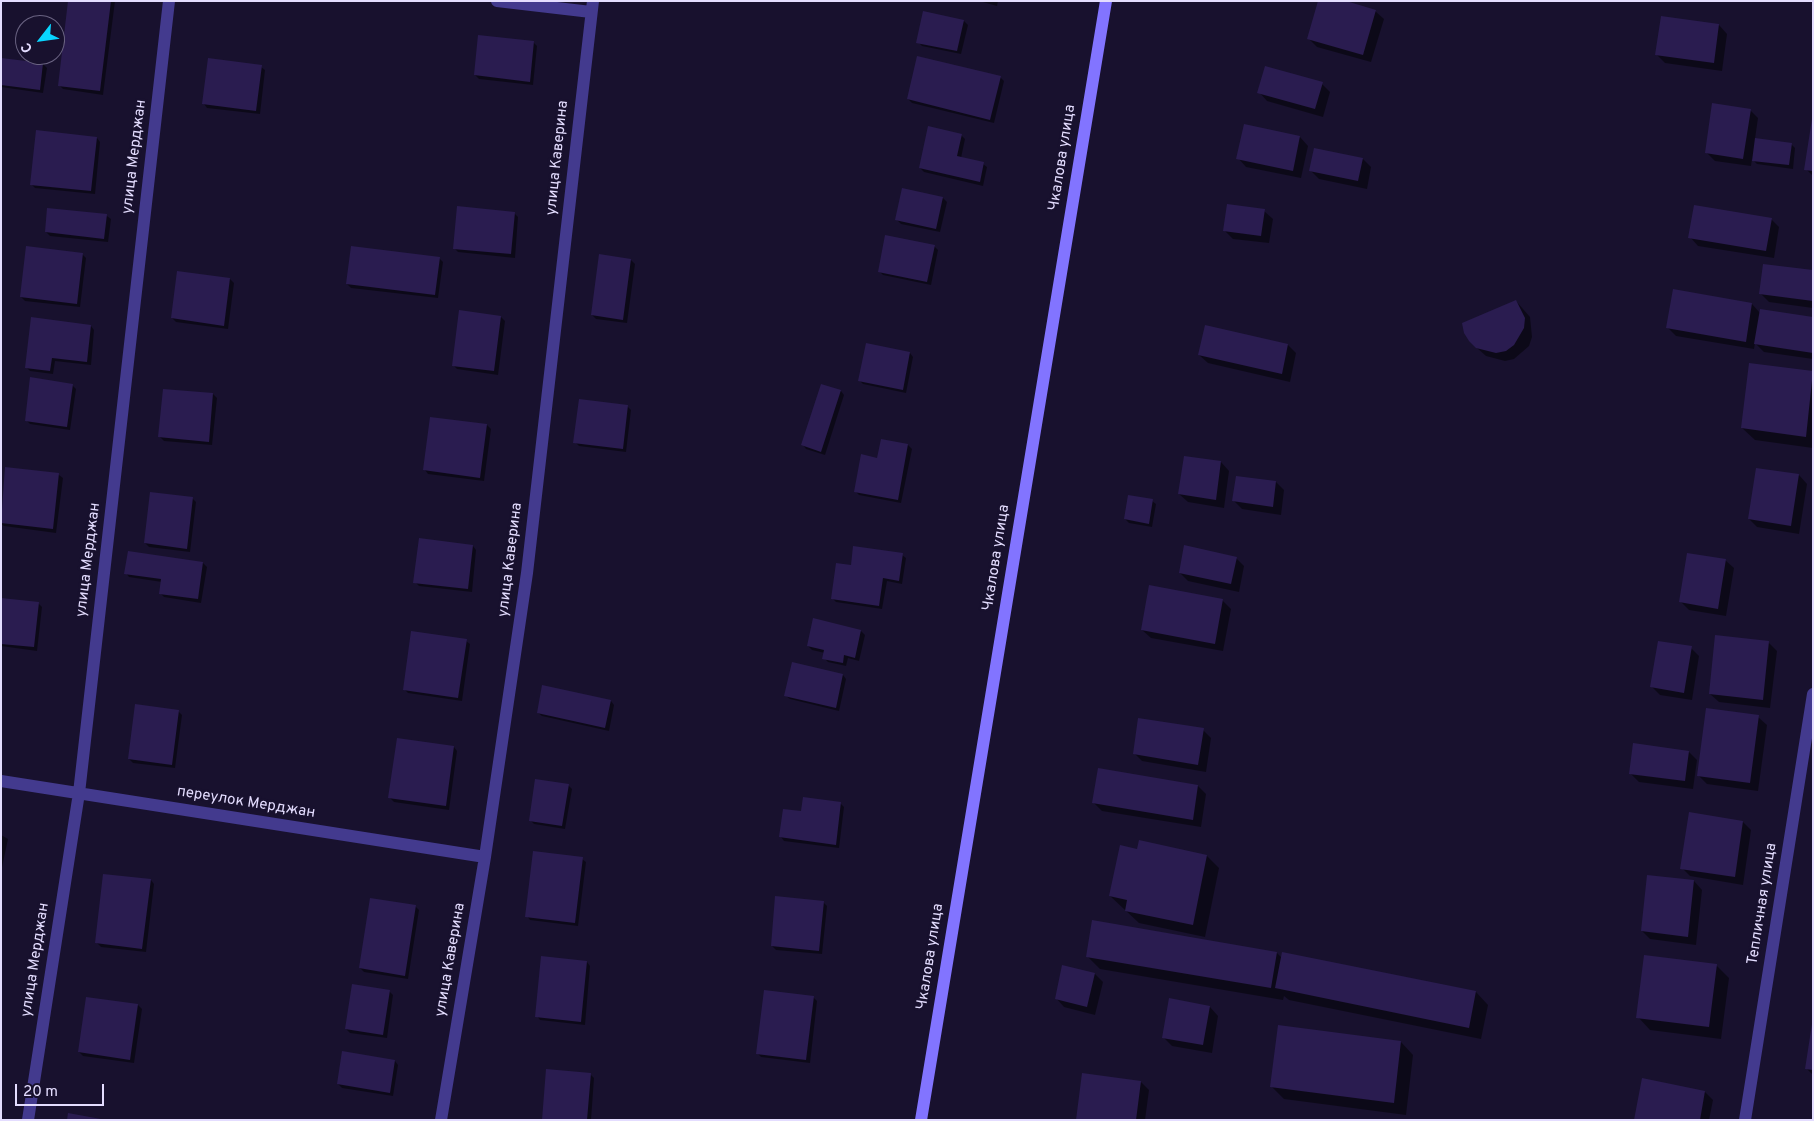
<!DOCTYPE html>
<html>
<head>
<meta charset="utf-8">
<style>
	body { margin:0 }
	#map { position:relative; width:1814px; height:1121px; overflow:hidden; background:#18112e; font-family:Overpass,sans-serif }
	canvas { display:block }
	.frame { position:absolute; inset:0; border:2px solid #e4ddff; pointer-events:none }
	.north { position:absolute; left:15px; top:15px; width:50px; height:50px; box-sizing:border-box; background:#18112e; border:1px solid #6a6382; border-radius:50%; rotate:240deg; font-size:14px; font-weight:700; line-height:20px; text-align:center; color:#e4ddff }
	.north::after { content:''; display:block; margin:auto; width:18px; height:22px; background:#09d5ff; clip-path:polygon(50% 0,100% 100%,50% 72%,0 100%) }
	.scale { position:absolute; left:15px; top:1084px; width:89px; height:22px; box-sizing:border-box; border:2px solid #e4ddff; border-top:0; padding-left:6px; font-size:15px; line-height:18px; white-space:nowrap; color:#e4ddff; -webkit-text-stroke:4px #18112e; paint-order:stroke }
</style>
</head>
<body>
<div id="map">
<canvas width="1814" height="1121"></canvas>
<div class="frame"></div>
<div class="north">С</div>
<div class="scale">20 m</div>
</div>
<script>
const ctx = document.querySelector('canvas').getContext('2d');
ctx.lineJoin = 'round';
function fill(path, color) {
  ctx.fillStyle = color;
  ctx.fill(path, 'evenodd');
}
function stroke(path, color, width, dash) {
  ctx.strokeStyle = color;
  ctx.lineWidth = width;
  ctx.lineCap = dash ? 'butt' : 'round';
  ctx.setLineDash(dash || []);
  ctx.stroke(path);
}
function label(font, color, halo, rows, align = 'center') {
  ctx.font = font + ' Overpass,sans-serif';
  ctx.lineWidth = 5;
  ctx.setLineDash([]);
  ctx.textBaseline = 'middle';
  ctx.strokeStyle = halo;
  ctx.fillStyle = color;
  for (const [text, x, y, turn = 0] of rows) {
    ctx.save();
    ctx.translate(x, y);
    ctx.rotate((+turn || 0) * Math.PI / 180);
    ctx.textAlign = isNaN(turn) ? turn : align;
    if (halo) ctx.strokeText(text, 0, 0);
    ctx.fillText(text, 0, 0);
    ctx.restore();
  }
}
const shadow = new Path2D(`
	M69,1H115L103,95L63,89L59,85Z
	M979,1H998L997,6Z
	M1375,11L1384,19L1371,62L1317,47L1309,39Z
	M964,21L968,25L961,54L922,46L918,42Z
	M1719,25L1727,34L1722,71L1665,63L1657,55Z
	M533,42L537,46L533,85L479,79L475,75Z
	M1,59L43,64L47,68L43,93L1,87Z
	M261,67L265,70L260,114L207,108L204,104Z
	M1000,77L1004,81L994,123L912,103L908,99Z
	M1322,84L1330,92L1323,117L1267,101L1259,92Z
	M1750,110L1758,118L1755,139L1791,144L1795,148L1793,169L1757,164L1752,159L1751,166L1715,161L1706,152Z
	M1813,120V176L1806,169Z
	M961,135L965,139L961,158L983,164L987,167L983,186L924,172L920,168Z
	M1300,137L1308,146L1301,178L1246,167L1238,158Z
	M97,138L100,142L95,194L35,188L31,184Z
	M1363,159L1371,167L1367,189L1319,179L1311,171Z
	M943,198L947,202L940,232L901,224L897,220Z
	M1264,211L1273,219L1269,243L1233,239L1224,230Z
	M514,213L518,217L515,258L458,252L454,248Z
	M107,216L111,219L108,242L50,236L46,232Z
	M1771,219L1779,227L1774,258L1698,246L1690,237Z
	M934,246L938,250L931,285L883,275L879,271Z
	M82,254L86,258L80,307L25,301L21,297Z
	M439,258L443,262L438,298L351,288L347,284Z
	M631,260L635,264L627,323L596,319L592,315Z
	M1813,271V308L1769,302L1761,294Z
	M178,272L230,279L234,283L228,329L176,322L172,318Z
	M1516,301L1530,317L1532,337L1529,346L1514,359L1505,361L1486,356L1477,348Z
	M1752,304L1760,313L1813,318V359L1764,352L1755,343L1754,349L1676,336L1668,328Z
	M501,317L505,321L498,375L457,369L453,365Z
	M91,326L94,330L91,365L55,361L53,374L30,371L26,367Z
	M1288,345L1296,353L1290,382L1208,363L1199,355Z
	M910,353L913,357L906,393L863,384L859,380Z
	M1813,373V448L1755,440L1742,428Z
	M72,385L76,389L70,430L30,424L26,420Z
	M822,385L841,391L844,395L825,455L806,449L803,445Z
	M213,394L217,398L212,445L164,441L160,437Z
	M627,406L631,410L626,452L579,446L575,442Z
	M487,425L491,429L484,481L428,474L425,470Z
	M908,445L912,449L901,503L859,495L855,491L878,459Z
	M1185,457L1221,462L1229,471L1224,508L1188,502L1179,494Z
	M7,468L59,475L63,478L56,533L4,526L1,524Z
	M1799,475L1807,484L1799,534L1757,527L1749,519Z
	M1276,482L1284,490L1281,515L1242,509L1234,501Z
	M192,498L196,502L190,552L149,547L145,543Z
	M1152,501L1156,504L1152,527L1129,523L1125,519Z
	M473,546L476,550L472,592L419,586L415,582Z
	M902,555L906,558L902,584L887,581L882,609L836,602L832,598L852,567Z
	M1236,558L1244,566L1239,592L1188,581L1180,573Z
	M1725,560L1734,568L1726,616L1689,610L1681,602Z
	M203,563L207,567L201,603L164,597L160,593L162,582L129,577L126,573Z
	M1,599L38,603L42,607L37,651L1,646Z
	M1222,600L1231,609L1223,651L1151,638L1142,630Z
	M861,631L865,635L859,661L848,658L846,666L828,662L824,658L825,653L812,650L808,646Z
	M466,641L470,644L462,701L408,693L404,689Z
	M1769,643L1777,651L1770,708L1719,702L1710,694Z
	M1691,648L1699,656L1692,700L1660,695L1652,687Z
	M843,675L846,679L839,711L790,699L786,696Z
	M611,701L614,705L609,731L542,716L538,713Z
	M178,711L182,715L175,768L133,763L129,759Z
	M1758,717L1767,725L1758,791L1707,784L1698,775Z
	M1203,730L1211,738L1206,772L1142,761L1134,753Z
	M454,747L457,751L449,810L394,802L390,798Z
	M1689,752L1697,760L1693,789L1639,782L1630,773Z
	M1099,770L1198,786L1206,794L1201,827L1102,811L1093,802Z
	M568,785L572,789L565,829L534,824L530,820Z
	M840,803L844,807L839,848L784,841L781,837L802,812Z
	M1743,822L1751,830L1743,885L1690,876L1682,868Z
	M1,835L8,839L1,872Z
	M1138,850L1207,856L1219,868L1205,937L1139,923L1110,896Z
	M582,859L586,862L578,926L530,920L527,916Z
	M1648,876L1694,881L1702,890L1696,945L1650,939L1642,931Z
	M151,880L154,884L146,952L101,947L97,943Z
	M823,902L827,906L822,954L776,950L772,946Z
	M415,906L419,910L408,979L364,972L360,968Z
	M1277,953L1282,958L1476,992L1488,1005L1481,1039L1289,1000L1284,996L1283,1000L1100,969L1087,956Z
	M587,962L590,966L585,1025L540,1020L537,1016Z
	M1717,966L1729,978L1721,1039L1650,1030L1638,1017Z
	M1063,967L1095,974L1103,982L1095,1015L1064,1007L1056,998Z
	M389,991L393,995L387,1038L350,1033L346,1029Z
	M813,997L817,1001L810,1063L761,1057L757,1053Z
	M1170,1000L1210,1007L1218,1016L1212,1053L1172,1046L1164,1038Z
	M138,1005L142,1009L134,1063L83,1056L79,1052Z
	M1813,1025V1075L1807,1069Z
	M1401,1042L1413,1055L1406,1115L1284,1099L1272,1087Z
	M395,1061L398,1065L393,1096L342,1088L338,1084Z
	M590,1074L594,1078L591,1120H544Z
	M1141,1082L1149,1090L1145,1120H1077Z
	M1705,1092L1713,1100L1709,1120H1635Z`);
const building = new Path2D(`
	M68,1H111L100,91L58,86Z
	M1318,1H1346L1376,10L1363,55L1307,39Z
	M923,11L964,20L957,51L916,43Z
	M1661,16L1719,24L1714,63L1655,55Z
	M478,35L534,41L530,82L474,75Z
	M917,56L1001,76L990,120L907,99Z
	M1,58L43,63L40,90L1,85Z
	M208,58L262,65L256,111L202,104Z
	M1265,66L1323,82L1315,109L1257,93Z
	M1712,103L1751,109L1743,159L1705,153Z
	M1812,119H1813V171L1804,170Z
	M1244,124L1300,136L1293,171L1236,159Z
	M928,126L962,134L957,156L984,162L980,182L919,168Z
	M36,130L97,137L91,191L30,185Z
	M1755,138L1792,143L1789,165L1752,161Z
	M1314,148L1363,158L1358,181L1309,171Z
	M902,188L943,197L936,229L895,220Z
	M1227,204L1265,209L1261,236L1223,231Z
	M1694,205L1772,218L1766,251L1688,238Z
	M457,206L515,212L511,254L453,249Z
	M47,208L107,214L104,239L45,232Z
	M885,235L935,245L927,282L878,272Z
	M26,246L83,253L77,304L20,297Z
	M351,246L440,257L435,295L346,284Z
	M599,254L631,259L623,320L591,315Z
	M1763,264L1813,270V301L1759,294Z
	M177,271L230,278L224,326L171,318Z
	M1673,289L1752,303L1746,342L1666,328Z
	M1516,300L1525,318L1524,328L1514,345L1506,351L1496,353L1476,348L1469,341L1464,333L1462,323Z
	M1760,309L1813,317V353L1754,344Z
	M459,310L501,316L494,371L452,366Z
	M31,317L91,325L87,362L52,358L50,371L25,368Z
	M1205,325L1288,344L1282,374L1198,355Z
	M866,343L910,352L903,390L858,381Z
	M1749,363L1813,371L1806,437L1741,428Z
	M30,377L73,384L67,427L25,421Z
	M821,384L841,390L821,452L801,445Z
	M163,389L213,393L209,442L158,437Z
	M579,399L628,405L623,449L573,443Z
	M430,417L487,424L480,478L423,470Z
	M881,439L908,444L898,500L854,492L861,454L877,458Z
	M1184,456L1221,461L1216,500L1178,494Z
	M5,467L59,473L53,529L1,523Z
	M1756,468L1799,474L1791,526L1748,519Z
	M1236,476L1276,481L1273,507L1232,501Z
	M150,492L193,497L187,549L144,543Z
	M1128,495L1153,499L1149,524L1124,519Z
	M419,538L473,545L468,589L413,583Z
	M1184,545L1237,557L1231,584L1179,573Z
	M853,546L903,553L899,581L883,578L879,606L831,599L836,563L851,565Z
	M128,551L203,562L198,599L159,594L161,579L124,574Z
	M1687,553L1726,559L1718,609L1679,602Z
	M1149,585L1223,599L1215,644L1141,630Z
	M1,598L39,602L34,647L1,644Z
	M813,618L861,630L855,658L844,655L843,663L822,659L824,650L807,646Z
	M411,631L467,639L458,698L403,690Z
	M1715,635L1769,641L1763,700L1709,694Z
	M1658,641L1692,646L1684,693L1650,687Z
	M792,662L843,674L836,708L784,696Z
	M542,685L611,700L605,728L537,713Z
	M135,704L179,710L172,765L128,759Z
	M1706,708L1759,715L1750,783L1697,776Z
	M1138,718L1204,728L1198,765L1133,754Z
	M397,738L454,746L446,806L388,798Z
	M1633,743L1689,751L1685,781L1629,774Z
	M1098,768L1198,785L1193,820L1092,803Z
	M535,779L569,784L562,826L529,821Z
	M803,797L841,802L836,845L779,837L783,809L801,811Z
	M1689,812L1743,821L1735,877L1680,869Z
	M1139,840L1207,855L1193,925L1125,911L1127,900L1109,896L1120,845L1137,849Z
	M533,851L583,857L575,923L525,917Z
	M103,874L151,879L142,949L95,943Z
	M1647,875L1694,880L1688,937L1641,931Z
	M775,896L824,901L819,951L771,946Z
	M370,898L416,905L405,976L359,968Z
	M1092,920L1277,952L1271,988L1086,957Z
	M1282,952L1476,991L1469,1028L1275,988Z
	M1644,955L1717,964L1709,1027L1636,1018Z
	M541,956L587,961L581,1022L535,1017Z
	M1062,965L1095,973L1087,1007L1055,999Z
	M352,984L390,990L383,1035L345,1029Z
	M764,990L814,996L806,1060L756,1054Z
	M86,997L138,1004L130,1060L78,1052Z
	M1169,998L1210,1006L1203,1045L1162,1038Z
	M1812,1024H1813V1070L1805,1069Z
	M1278,1025L1401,1041L1394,1103L1270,1087Z
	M342,1051L395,1060L390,1093L337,1084Z
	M546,1069L591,1073L587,1120H542Z
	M1082,1073L1141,1081L1136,1120H1076Z
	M1642,1078L1705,1091L1700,1120H1634Z
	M68,1113L101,1119L100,1120H67Z`);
const street = new Path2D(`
	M497,1L591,12
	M1,781L485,857
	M28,1120L79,793L169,1
	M441,1120L485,857L527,573L593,1
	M1745,1120L1813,694`);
const secondary = new Path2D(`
	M921,1120L1106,1`);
const streetNames = [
	["улица Мерджан",135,157,-83],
	["улица Каверина",558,158,-84],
	["Чкалова улица",1063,158,-81],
	["Чкалова улица",997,558,-81],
	["улица Мерджан",89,560,-83],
	["улица Каверина",511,560,-83],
	["переулок Мерджан",246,803,9],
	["Тепличная улица",1763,904,-81],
	["Чкалова улица",931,957,-81],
	["улица Мерджан",36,960,-81],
	["улица Каверина",451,960,-80]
];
fill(shadow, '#0007');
fill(building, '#2a1c50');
stroke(street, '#433a8e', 12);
stroke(secondary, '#8274ff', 12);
label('15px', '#e4ddff', '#18112e', streetNames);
</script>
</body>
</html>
